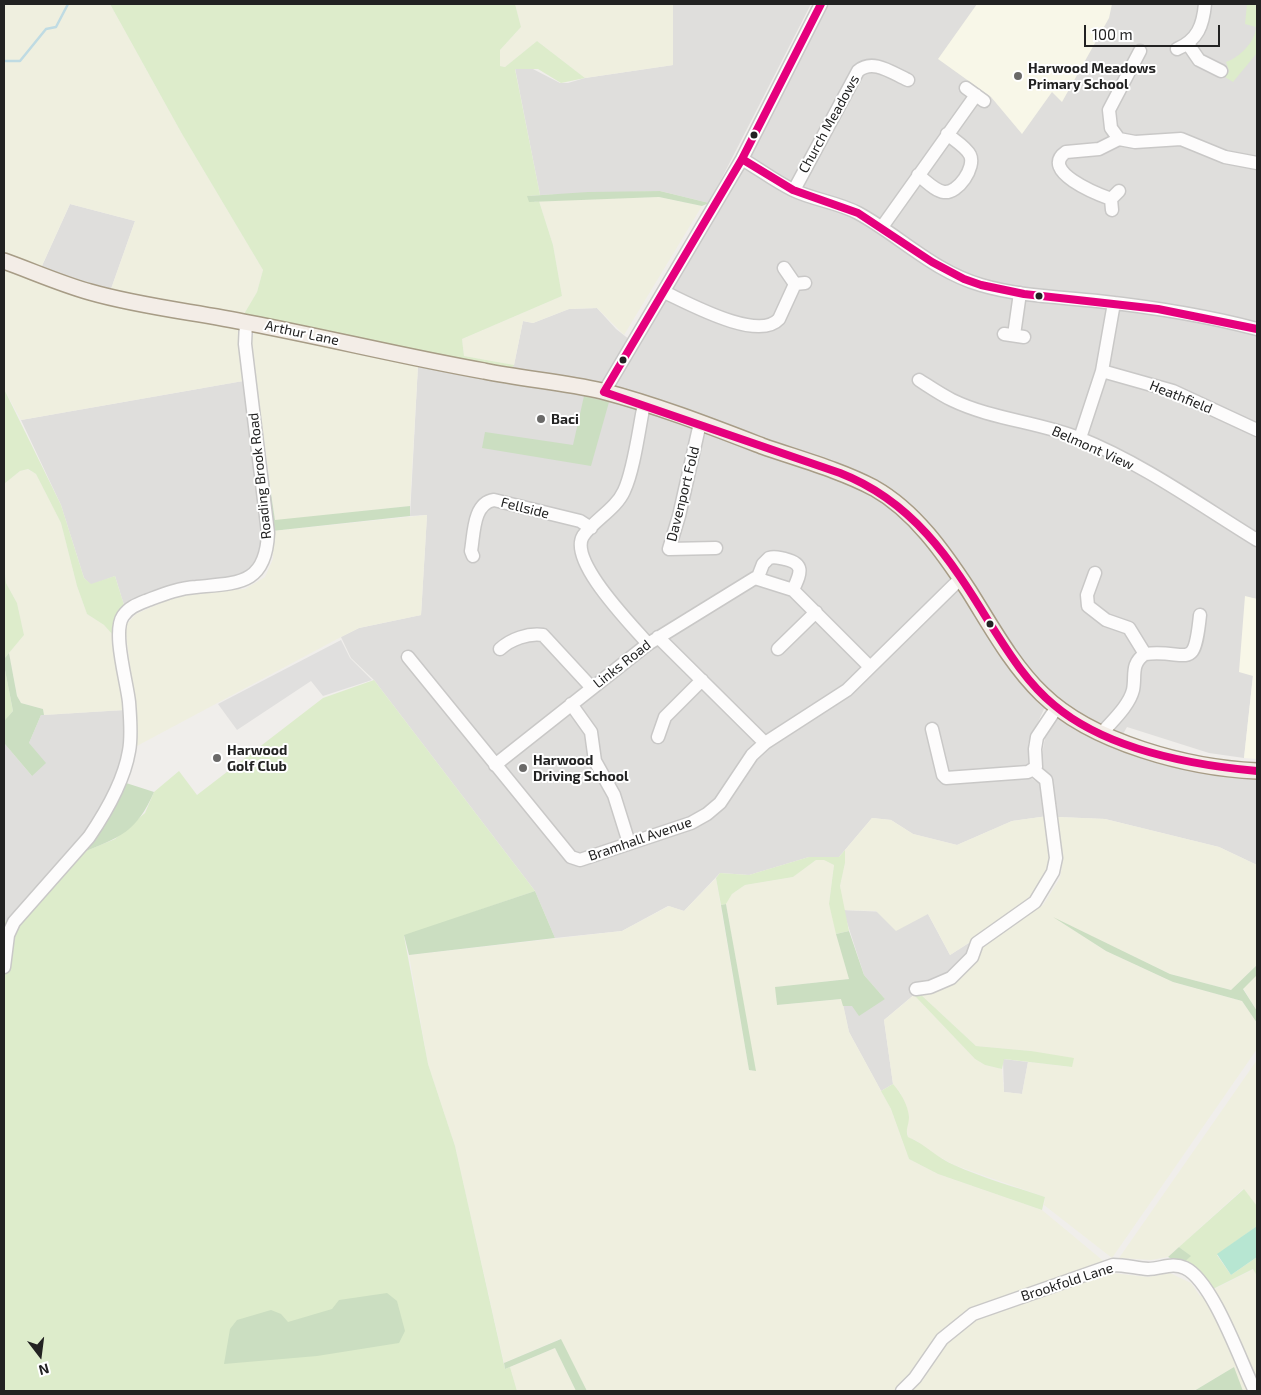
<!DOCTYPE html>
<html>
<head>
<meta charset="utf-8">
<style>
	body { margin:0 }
	#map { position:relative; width:1261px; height:1395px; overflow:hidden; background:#f0eeeb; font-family:"Exo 2",sans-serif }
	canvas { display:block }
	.frame { position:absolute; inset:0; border:5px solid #222; pointer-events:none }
	.north { position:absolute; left:15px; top:1330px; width:50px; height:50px; -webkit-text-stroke:4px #fff; paint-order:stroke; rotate:165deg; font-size:14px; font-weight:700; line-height:20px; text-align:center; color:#222 }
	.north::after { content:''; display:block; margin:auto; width:18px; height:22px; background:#222; clip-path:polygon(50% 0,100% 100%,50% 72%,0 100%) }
	.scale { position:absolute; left:1084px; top:25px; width:136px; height:22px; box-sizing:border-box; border:2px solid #222; border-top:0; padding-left:6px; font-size:15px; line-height:18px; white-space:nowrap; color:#222; -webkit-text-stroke:4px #fff; paint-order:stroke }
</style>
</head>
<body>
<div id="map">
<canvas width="1261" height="1395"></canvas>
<div class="frame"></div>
<div class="north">N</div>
<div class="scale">100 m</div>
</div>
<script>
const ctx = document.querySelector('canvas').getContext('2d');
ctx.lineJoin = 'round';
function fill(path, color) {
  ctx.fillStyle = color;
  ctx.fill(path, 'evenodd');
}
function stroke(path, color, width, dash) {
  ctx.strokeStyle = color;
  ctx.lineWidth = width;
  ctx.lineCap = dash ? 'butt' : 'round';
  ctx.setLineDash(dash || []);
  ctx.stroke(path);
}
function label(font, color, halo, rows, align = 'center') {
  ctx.font = font + ' "Exo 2",sans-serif';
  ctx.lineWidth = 4;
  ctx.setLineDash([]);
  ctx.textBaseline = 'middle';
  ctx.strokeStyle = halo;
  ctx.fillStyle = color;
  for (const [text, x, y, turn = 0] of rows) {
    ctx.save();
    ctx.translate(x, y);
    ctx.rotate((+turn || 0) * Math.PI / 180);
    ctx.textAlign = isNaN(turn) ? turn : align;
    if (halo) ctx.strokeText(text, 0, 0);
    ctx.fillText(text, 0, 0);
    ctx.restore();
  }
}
const residential = new Path2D(`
	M673,4H811L709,203L660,191L540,195L515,68H531L560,83H568L585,78L673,65Z
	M829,4H1257V599L1245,597L1253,675L1244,758L1209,753L1127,727L1123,734L1064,706L1044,709L1028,744L1029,777L1042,785L1048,816L1012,821L957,845L913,834L891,820L872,818L839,857H809L749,875L720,873L684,911L668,906L622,931L555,938L535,891L374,680L351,658L341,637L359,628L421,615L427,515L410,516L418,365H514L523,321L533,323L569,309L597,308L616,329L639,347L722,201Z
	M70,204L135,221L111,289L41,268Z
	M243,381L262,536L261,551L249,569L232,580L177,583L124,605L115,576L91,585L84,578L61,505L21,420Z
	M124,710L123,759L104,806L79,839L5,923L4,743L32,776L29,743L41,715Z
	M1057,714L1102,740L1196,772L1257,780V865L1219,847L1105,819L1058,817L1053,784L1040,766L1047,726Z
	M843,910L928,914L950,955L975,939V959L916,993L884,1020L893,1084L881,1091L849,1032L843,1006L885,999L864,975Z
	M1003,1059L1028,1062L1022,1094L1004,1092Z`);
const education = new Path2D(`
	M977,4H1112L1109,18L1062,102L1052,92L1022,134L991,97L938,59Z
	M1245,596L1257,599V759L1244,758L1253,676L1239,672Z`);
const farmland = new Path2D(`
	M4,4H110L182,134L263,270L257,292L244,314L111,289L135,221L70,204L41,268L4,255Z
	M515,4H673V65L585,78L537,41L505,67L500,66V50L521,27Z
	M659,197L702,206L624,335L597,308L569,309L533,323L523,321L514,365L464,356L462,339L562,296L553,245L539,201Z
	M4,265L238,324L243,381L21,420L4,389Z
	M255,331L418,365L410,506L275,521L251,340Z
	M27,469L36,474L61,523L77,586L87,614L104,625L112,634L123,692L124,710L44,715L43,709L21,703L17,696L9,653L24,635L17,603L6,583L4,565V484L20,471Z
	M427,515L421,615L359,628L341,637L135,747L134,700L125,626L136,614L185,592L245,589L265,577L273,559L272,531Z
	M1048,816L1051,867L1030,904L950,955L928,914L896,931L876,911L843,910L840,886L845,863V850L872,818L891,820L913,834L957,845L1012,821Z
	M1058,817L1105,819L1219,847L1257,865V965L1231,990L1170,974L1058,920L1106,951L1173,982L1242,1001L1257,1023V1049L1112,1258L1044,1205L1045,1197L954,1165L925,1149L917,1141L908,1137L901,1094L893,1084L884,1020L914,995L975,1059L985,1065L1002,1069L1004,1092L1022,1094L1028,1062L1071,1067L1031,1051L976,1046L919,993L929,991L980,946L1043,905L1060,878L1063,859Z
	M816,860H824L834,865L829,904L849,979L776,987L777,1005L842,999L849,1032L891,1109L909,1159L938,1174L1042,1210L1107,1264L973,1310L898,1391H587L560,1339L504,1363L455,1146L428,1064L409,955L622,931L669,906L684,911L716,878L749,1070L755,1071L726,904L732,894L745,885L793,877Z
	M1257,975V1011L1243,988Z
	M1257,1060V1206L1243,1189L1168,1257L1151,1260L1119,1258Z
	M1254,1269L1257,1276V1391H1243L1234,1367L1194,1391H910L923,1380L945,1344L978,1318L1111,1273L1148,1277L1170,1273L1191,1283L1200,1296Z
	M555,1348L576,1391H517L510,1367Z`);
const grass = new Path2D(`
	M110,4H515L521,27L500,50V66L505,67L537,41L585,78L561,83L538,69H515L540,195L528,196L535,202L539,201L553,245L562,296L462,339L464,356L514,365L512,368L432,355L244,314L257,292L263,270L182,134Z
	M1247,4H1257V53L1233,82L1225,77L1229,71L1226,62C1239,58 1256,41 1256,27L1245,24Z
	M4,389L61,505L84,578L91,584L115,576L124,605L116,616L112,634L104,625L87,614L77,586L61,523L36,474L28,469L20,471L4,484Z
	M4,565L6,583L17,603L24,635L4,659Z
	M4,665L13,711L4,721Z
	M374,680L535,891L404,936L428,1064L455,1146L505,1369L510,1367L517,1391H4V921L20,922L81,853L115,839L145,813L154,792L179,771L197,795L323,698Z
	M845,850V863L840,886L849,931L836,934L829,904L834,865L824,860H816L793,877L745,885L732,894L726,904L721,905L716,878L720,873L749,875L809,857H839Z
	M919,993L976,1046L1031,1051L1074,1058L1072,1067L1004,1059L1002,1069L985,1065L975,1059L914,995Z
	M893,1084C901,1093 908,1105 909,1117C909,1125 905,1129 908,1137C924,1143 937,1158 954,1165C983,1178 1015,1187 1045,1197L1042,1210L938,1174L909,1159L891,1109L881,1091Z
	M1244,1189L1257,1206V1226L1217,1255L1231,1275L1257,1257V1276L1253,1269L1213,1289L1199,1273L1182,1264L1190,1256L1179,1247Z`);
const forest = new Path2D(`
	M660,191L709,203L702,206L659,197L529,202L527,196L588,192Z
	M584,396L609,402L591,466L482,448L485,432L573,445Z
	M268,473L275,520L410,506V516L272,531Z
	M9,653L17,696L21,703L43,709L44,715H41L29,743L46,763L32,776L4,743V721L13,711L4,665V659Z
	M123,782L154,792C136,833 120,837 81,853Z
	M535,891L555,938L409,955L404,935Z
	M726,904L756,1071L749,1070L721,905Z
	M1053,917L1170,974L1231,990L1257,965V975L1243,989L1257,1011V1023L1242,1001L1173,982L1106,951Z
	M849,931L864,975L885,999L859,1016L852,1006H843L841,999L777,1005L775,987L849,979L836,934Z
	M1179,1247L1191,1256L1182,1264L1168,1257Z
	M387,1293L397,1301L405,1331L399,1343L317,1356L224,1364L230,1329L237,1320L271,1310L281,1314L288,1322L332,1309L339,1300Z
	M561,1339L587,1391H576L555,1348L505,1369L504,1363Z
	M1234,1367L1243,1391H1194Z`);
const pitch = new Path2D(`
	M1257,1226V1257L1231,1275L1217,1254Z`);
const parking = new Path2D(`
	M341,640L350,658L372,680L323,696L311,681L237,730L218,704Z`);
const stream = new Path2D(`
	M4,61H20L46,29L56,27L68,4`);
const minor = new Path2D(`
	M1188,44L1199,60L1221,71
	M1177,49C1198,40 1203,25 1205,4
	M1140,51L1109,110L1111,128L1119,139L1135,142L1181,139L1225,157L1257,163
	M966,88L984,101
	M742,159C759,169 776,182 793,190C814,200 837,202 858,213C900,236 933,271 981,285C1018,296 1059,297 1097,301C1152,307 1204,315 1257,329
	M918,175C925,180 935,191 944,192C958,194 976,167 970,155C966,147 954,140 947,134
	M794,190L858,71C873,58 892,73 908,80
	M1111,199C1097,194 1039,171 1066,152L1099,149L1119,139
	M1112,210L1111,199L1119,191
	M882,227L976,95
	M784,268L795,284L805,283
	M664,292C688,303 758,342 779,319L795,284
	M1004,334L1024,337
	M1014,335L1020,293
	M1102,371L1173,391L1257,430
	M919,380C930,387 940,394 952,400C991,419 1038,422 1079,438C1142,463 1200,505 1257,540
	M604,392L742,159L821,4
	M644,404C639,428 634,470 624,491C616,509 594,520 583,536C568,561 632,625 648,644
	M700,423L679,516L669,549L716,548
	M1080,438L1102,371L1114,303
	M473,556L471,551C474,534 473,503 494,500L580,521L591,528
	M1095,573L1087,595L1088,606L1106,620L1129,628L1145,654C1130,664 1136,676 1133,690C1129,706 1112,721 1102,733
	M758,577L763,564L769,558C775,556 779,558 785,559C806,564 800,574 793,590
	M658,637L765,743
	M500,649C511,639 528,633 543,635L592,688
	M778,649L816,612
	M1145,654C1189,649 1194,674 1200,615
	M408,657L571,857L580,860L691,823L707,814L720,803L752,755L765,743L847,690L961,578
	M571,704L591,732L595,761L614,795L629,843
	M932,729L943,775L946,778L1028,772L1036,767L1035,749L1037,737L1057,707
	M658,737L665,717L702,680
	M495,765L648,644L755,578L793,590L870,667
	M4,967L8,935L14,922L89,837C106,812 124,781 129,751C132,736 130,717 129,702C127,682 112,632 123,616C129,607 138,604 148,600C164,594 179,588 196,587C238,583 266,585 268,533L245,344L246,322
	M916,989L930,987L951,978L972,957L977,943L1035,902L1053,872L1056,858L1046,780L1034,770
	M902,1391L915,1378L942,1339L973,1314L1113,1265C1125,1265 1136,1268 1148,1269C1161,1269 1172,1262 1185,1268C1213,1281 1241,1363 1255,1391`);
const major = new Path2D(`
	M4,261C32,271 61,284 90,292C142,307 196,312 249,323C328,338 405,357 484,371C523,379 563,382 602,391C656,405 710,426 762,446C799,459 840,470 874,488C915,511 944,553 969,591C991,626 1012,665 1042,694C1092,743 1189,768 1257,771`);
const bus1 = new Path2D(`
	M821,4L742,159L604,392L840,473C912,501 950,558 989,622C1008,652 1027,683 1054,705C1106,749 1191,765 1257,771
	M742,159L793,190L858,213L932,262L964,279L981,285L1024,294L1158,309L1257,329`);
const markers = [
	[1018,76,5,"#6a6968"],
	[754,135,4.5,"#222"],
	[1039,296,4.5,"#222"],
	[623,360,4.5,"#222"],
	[541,419,5,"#6a6968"],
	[990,624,4.5,"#222"],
	[217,758,5,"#6a6968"],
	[523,768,5,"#6a6968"]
];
const poiNames = [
	["Harwood Meadows",1028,68],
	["Primary School",1028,84],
	["Baci",551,419],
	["Harwood",227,750],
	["Golf Club",227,766],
	["Harwood",533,760],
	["Driving School",533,776]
];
const streetNames = [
	["Church Meadows",829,124,-61],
	["Arthur Lane",302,333,12],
	["Heathfield",1181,397,22],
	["Belmont View",1093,448,24],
	["Roading Brook Road",260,476,-96],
	["Davenport Fold",683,494,-76],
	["Fellside",525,508,14],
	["Links Road",622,664,-38],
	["Bramhall Avenue",640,839,-19],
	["Brookfold Lane",1067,1282,-18]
];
fill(residential, '#dfdedc');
fill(education, '#f8f7e8');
fill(farmland, '#efefdf');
fill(grass, '#ddeccb');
fill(forest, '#cbdec1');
fill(pitch, '#b7e6d2');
fill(parking, '#e0dfde');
stroke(stream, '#bfdbe3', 2.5);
stroke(minor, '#c9c8c7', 15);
stroke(major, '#a79c86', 18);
stroke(minor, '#fdfcfc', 12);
stroke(major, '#f3ede7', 15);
stroke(bus1, '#e5007d', 8);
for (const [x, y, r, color] of markers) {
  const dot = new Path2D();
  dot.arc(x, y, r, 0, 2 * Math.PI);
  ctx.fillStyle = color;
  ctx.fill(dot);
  stroke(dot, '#fff', 2);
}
label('bold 14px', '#222', '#fff', poiNames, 'left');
label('14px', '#222', '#fff', streetNames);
</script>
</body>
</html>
